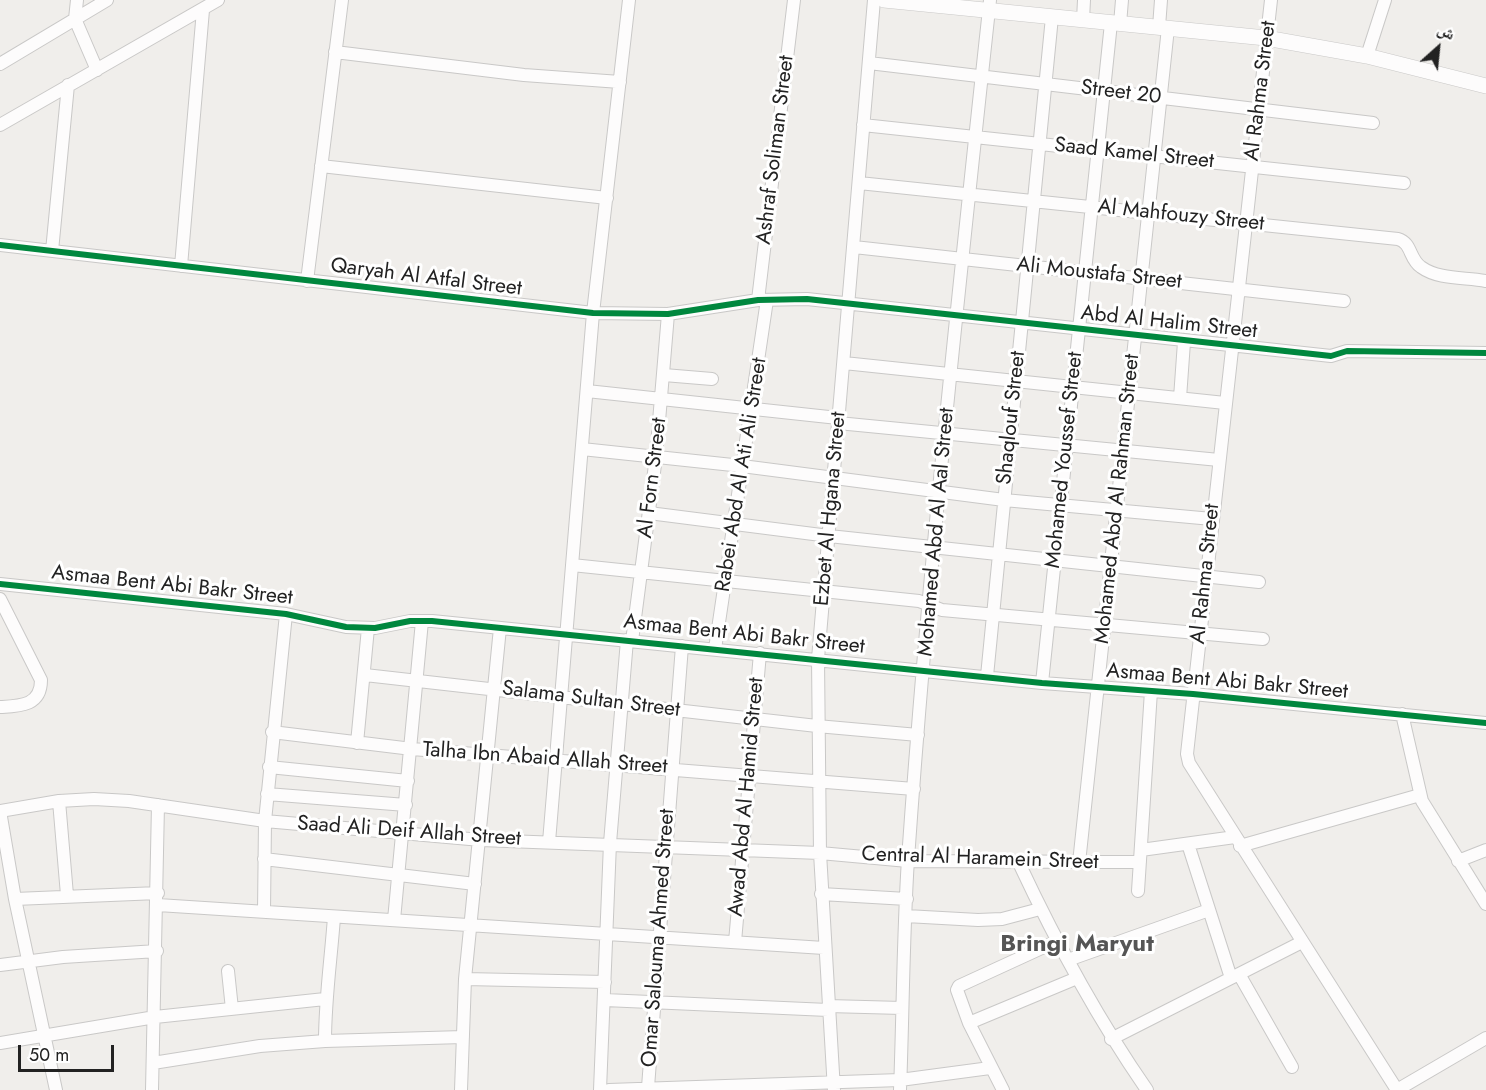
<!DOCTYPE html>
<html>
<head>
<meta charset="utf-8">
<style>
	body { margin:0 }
	#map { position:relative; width:1486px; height:1090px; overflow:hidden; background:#f0eeeb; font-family:Jost,"Noto Naskh Arabic",sans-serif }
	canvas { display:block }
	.north { position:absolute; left:1408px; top:18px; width:60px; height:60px; -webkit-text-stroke:4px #fff; paint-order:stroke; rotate:27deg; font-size:16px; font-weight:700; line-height:24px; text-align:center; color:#222 }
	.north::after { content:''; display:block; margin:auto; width:21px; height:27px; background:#222; clip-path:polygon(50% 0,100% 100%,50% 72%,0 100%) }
	.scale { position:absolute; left:18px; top:1045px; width:96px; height:27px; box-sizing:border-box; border:3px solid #222; border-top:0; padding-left:8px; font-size:18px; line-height:21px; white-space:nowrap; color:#222; -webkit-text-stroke:4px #fff; paint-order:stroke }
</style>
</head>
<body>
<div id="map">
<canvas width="1486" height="1090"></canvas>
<div class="north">ش</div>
<div class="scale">50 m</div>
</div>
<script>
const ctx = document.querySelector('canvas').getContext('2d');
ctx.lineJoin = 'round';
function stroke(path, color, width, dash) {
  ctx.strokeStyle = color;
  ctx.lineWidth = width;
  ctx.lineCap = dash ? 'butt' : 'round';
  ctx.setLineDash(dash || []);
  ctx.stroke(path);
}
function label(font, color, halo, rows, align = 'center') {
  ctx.font = font + ' Jost,sans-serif';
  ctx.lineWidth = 6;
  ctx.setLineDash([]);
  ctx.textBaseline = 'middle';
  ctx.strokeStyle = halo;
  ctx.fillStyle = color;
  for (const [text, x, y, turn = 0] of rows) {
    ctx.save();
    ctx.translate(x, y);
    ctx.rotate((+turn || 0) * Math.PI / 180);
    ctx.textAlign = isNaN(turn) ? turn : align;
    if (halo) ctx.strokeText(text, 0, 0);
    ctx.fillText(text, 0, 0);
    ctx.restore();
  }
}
const minor = new Path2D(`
	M77,0L75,19L97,70
	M1271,0L1187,754L1189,763L1397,1090
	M1083,20L1084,0
	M1120,24L1122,0
	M1159,27L1161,0
	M335,52L524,75L620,82
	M1367,56L1385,0
	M869,63L1373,123
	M0,64L107,0
	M0,125L218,0
	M863,125L1404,183
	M321,166L607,198
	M859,183L1398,239C1412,243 1409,259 1421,267C1439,280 1465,277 1486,281
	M0,245L593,313L668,314L758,300L807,299L1331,356L1347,351L1486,353
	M854,247L1344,301
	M52,251L68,85
	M181,266L203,10
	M307,281L342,0
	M758,300L794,0
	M844,363L1225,403
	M664,375L712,379
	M587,391L838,418
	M1180,398L1184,342
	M838,423L1219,460
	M582,449L742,466L1004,500L1212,519
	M649,513L829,536L1259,582
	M572,565L919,601L942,610L1263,639
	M0,584L286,614L346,627L375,628L410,621H432L1042,683L1193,694L1486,723
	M0,599L41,680C41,706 20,706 0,707
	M632,641L656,457L668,314
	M715,649L767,300
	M365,675L817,726L918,735
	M987,676L1052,17
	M1042,683L1111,23
	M1402,714L1422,801L1486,904
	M272,732L412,749L914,789
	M357,743L368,628
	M269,767L408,781
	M267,794L406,805
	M59,801L67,895
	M0,811L59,801L94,799L129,801L265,821L481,840L820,853L908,861L1140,862
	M0,811L15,899L56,1090
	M549,842L593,313L629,0
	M1188,844L1231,978
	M1240,846L1420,795
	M1141,850L1235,837
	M264,859L475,884
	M1458,861L1486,850
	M1019,863C1056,942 1097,1018 1147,1090
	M1079,863L1168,28
	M1138,891L1151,691
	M821,894L907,899
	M15,899L158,893
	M158,905L824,948
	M264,911L265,821L286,614
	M906,916L978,920L1002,919L1040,909
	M394,920L422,621
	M735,942L760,653
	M1068,960L1209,910
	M0,965L63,957L157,951
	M228,971L232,1009
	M1239,974L1292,1067
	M465,979L605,982
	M605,1000L828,1010
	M828,1006L902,1008
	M969,1023L1077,978
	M1111,1039L1302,942
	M325,1041C325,999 331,959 334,917
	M0,1043L155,1017L325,999
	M153,1063L260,1046L325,1041L463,1037
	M648,1087L682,646
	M152,1090L158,805
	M461,1090L465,979L500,628
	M600,1090L610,843L627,640
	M609,1090L900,1080L990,1068
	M834,1090L820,853L818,659L874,0
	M900,1090C903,1013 903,936 908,859C928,572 959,286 990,0
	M1003,1090L969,1023L957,990L959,986L1057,941
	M1397,1090L1486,1038`);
const tertiary = new Path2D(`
	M884,0L1266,38L1367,56L1486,86`);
const cycleway = new Path2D(`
	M0,245L593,313L668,314L758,300L807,299L1331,356L1347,351L1486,353
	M0,584L286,614L346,627L375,628L410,621H432L1042,683L1193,694L1486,723`);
const streetNames = [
	["Al Rahma Street",1261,91,-83],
	["Street 20",1121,93,7],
	["Ashraf Soliman Street",776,150,-83],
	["Saad Kamel Street",1134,154,6],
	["Al Mahfouzy Street",1181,216,6],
	["Ali Moustafa Street",1099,274,6],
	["Qaryah Al Atfal Street",426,278,7],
	["Abd Al Halim Street",1169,323,6],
	["Shaqlouf Street",1012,418,-84],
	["Mohamed Youssef Street",1065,460,-84],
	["Rabei Abd Al Ati Ali Street",742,475,-81],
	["Al Forn Street",653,478,-83],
	["Mohamed Abd Al Rahman Street",1118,499,-84],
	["Ezbet Al Hgana Street",831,509,-85],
	["Mohamed Abd Al Aal Street",937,532,-85],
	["Al Rahma Street",1206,574,-84],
	["Asmaa Bent Abi Bakr Street",172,586,6],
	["Asmaa Bent Abi Bakr Street",744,635,6],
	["Asmaa Bent Abi Bakr Street",1227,682,5],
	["Salama Sultan Street",591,700,7],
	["Talha Ibn Abaid Allah Street",545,759,4],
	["Awad Abd Al Hamid Street",747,797,-85],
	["Saad Ali Deif Allah Street",409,832,4],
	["Central Al Haramein Street",980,859,2],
	["Omar Salouma Ahmed Street",659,938,-86]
];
const quarterNames = [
	["Bringi Maryut",1077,945]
];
stroke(minor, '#c9c8c7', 14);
stroke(tertiary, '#c9c8c7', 16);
stroke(minor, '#fdfcfc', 12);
stroke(tertiary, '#fdfcfc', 15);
stroke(cycleway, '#00873e', 6);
label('21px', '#222', '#fff', streetNames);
label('bold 24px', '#555', '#fff', quarterNames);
</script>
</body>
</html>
